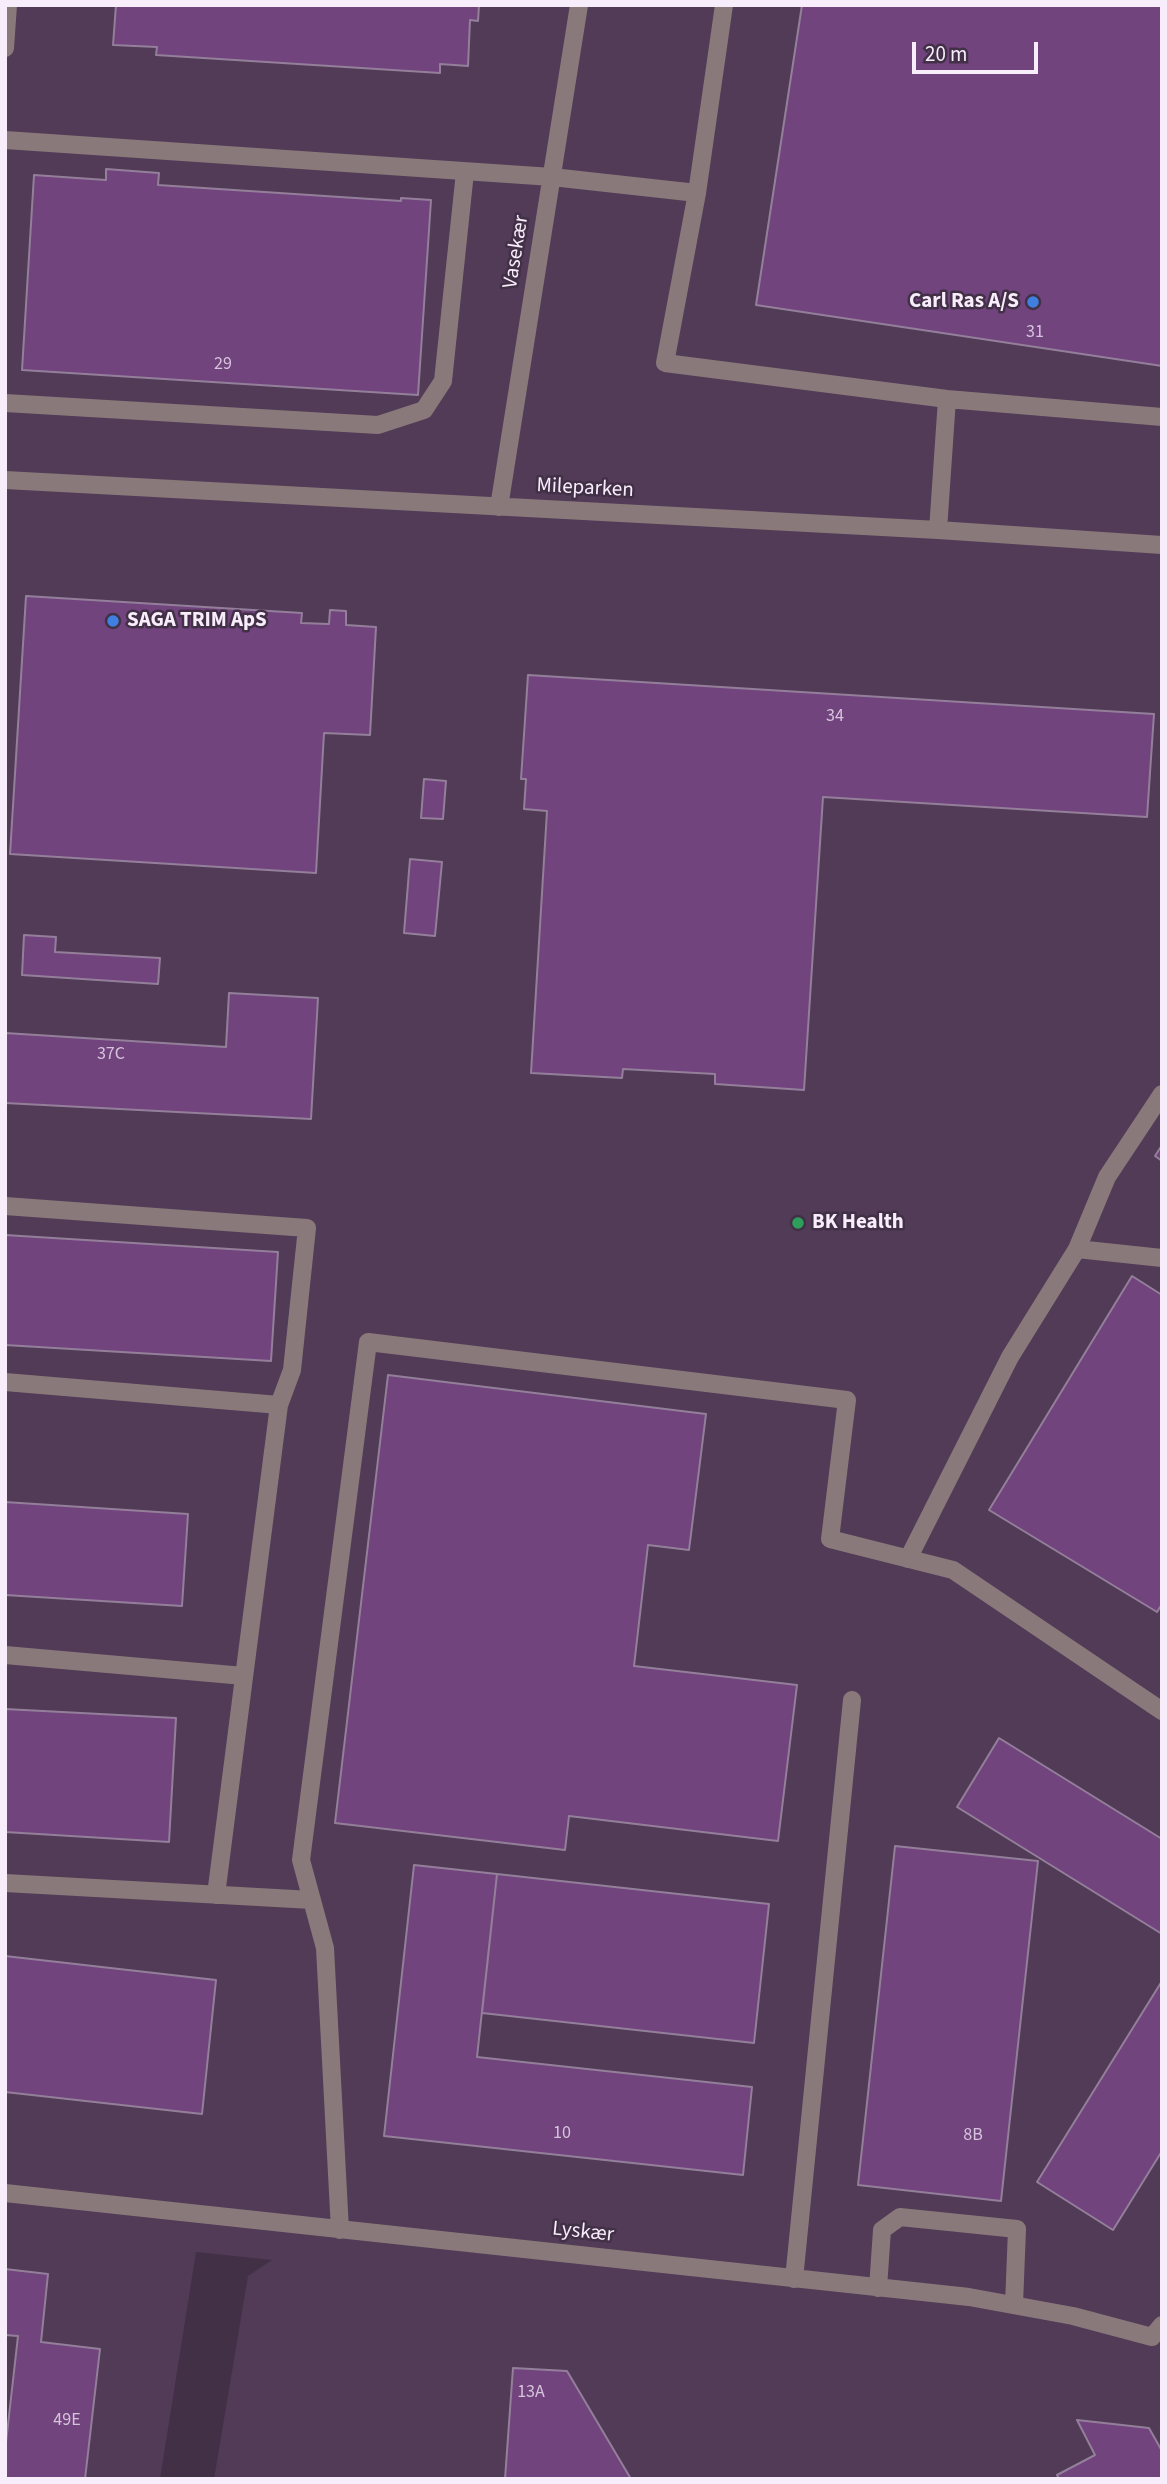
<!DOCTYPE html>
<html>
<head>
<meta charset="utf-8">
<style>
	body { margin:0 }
	#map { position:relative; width:1167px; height:2484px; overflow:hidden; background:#423047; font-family:"Source Sans 3",sans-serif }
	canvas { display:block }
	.frame { position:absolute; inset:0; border:7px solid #f8edfb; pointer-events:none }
	.scale { position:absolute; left:912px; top:42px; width:126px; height:32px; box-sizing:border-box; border:4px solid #f8edfb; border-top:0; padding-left:9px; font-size:21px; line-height:24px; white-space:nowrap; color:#f8edfb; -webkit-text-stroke:5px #423047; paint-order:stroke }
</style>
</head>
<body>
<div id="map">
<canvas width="1167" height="2484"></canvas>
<div class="frame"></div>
<div class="scale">20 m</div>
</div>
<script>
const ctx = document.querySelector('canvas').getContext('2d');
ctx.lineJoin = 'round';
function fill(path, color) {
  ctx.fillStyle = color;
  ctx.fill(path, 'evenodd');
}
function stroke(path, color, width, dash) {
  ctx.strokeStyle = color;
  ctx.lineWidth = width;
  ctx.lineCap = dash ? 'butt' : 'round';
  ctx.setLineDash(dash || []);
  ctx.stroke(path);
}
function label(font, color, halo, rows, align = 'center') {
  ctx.font = font + ' "Source Sans 3",sans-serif';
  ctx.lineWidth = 5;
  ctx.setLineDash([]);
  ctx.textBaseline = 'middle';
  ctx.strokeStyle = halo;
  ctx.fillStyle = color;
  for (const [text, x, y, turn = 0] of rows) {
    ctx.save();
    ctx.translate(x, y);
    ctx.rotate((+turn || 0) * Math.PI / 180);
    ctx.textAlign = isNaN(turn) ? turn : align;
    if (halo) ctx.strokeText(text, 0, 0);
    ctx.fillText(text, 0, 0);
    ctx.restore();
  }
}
const built = new Path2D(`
	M5,5H1162V2479H214L248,2276L272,2260L196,2252L160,2479H5Z`);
const building = new Path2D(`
	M116,5H479L478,21L470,20L468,66L440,64V73L156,55L157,47L113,45Z
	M802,5H1162V366L756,305Z
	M106,169L159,173L158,185L401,201V198L431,200L418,395L22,370L34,175L106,180Z
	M26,596L302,613L301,623L329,624L330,610L346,611V625L376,627L370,735L324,733L316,873L10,854Z
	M528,675L1154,714L1147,817L823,797L804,1090L715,1084V1074L623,1069L622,1078L531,1073L547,811L524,809L526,779H521Z
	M424,779L446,781L443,819L421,818Z
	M410,859L442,862L435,936L404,933Z
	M24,935L56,937L55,952L160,958L158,984L22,975Z
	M229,993L318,998L311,1119L5,1103V1033L226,1047Z
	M1162,1145V1161L1155,1156Z
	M5,1235L278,1252L271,1361L5,1345Z
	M1132,1276L1162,1295V1604L1157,1612L989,1510Z
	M388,1375L706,1414L689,1550L648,1545L634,1666L797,1685L778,1841L569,1816L565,1850L335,1823Z
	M5,1502L188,1514L182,1606L5,1595Z
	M5,1709L176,1718L169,1842L5,1832Z
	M999,1738L1162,1839V1934L957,1807Z
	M895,1846L1038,1861L1001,2201L858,2185Z
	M414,1865L497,1874L477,2057L752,2087L743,2175L384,2136Z
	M497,1874L769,1904L754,2043L482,2013Z
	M5,1956L216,1980L202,2114L5,2092Z
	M1162,1981V2151L1113,2230L1037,2182Z
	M5,2269L48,2274L41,2342L100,2349L85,2479H5V2451L18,2336L5,2335Z
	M513,2368L567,2371L631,2479H505Z
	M1077,2420L1149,2428L1162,2451V2479H1059L1057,2475L1095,2455Z`);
const minor = new Path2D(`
	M724,5L697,193L665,363L947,399L1162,417
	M5,48L8,5
	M5,140L552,177L697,193
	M5,403L378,425L424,410L443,381L465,172
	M5,480L938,530L1162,545
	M499,507L579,5
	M938,530L947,399
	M5,1206L307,1228L292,1370L279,1405
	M1077,1249L1162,1258
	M5,1382L279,1405L216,1895
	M908,1559L1010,1357L1077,1249L1107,1177L1162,1094
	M5,1655L244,1676
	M5,1883L312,1900
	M5,2193L969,2297L1073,2316L1152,2337L1162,2325
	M340,2230L325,1948L301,1860L368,1342L847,1400L830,1539L953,1570L1162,1711
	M794,2279L852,1700
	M878,2288L882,2230L900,2217L1017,2229L1014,2305`);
const markers = [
	[1033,302,7,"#3f7fe0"],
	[113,621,7,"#3f7fe0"],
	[798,1223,7,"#2e9e5b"]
];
const numberNames = [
	["31",1035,333],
	["29",223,365],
	["34",835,717],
	["37C",111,1055],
	["10",562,2134],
	["8B",973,2136],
	["13A",531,2393],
	["49E",67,2421]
];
const streetNames = [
	["Vasekær",517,252,-81],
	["Mileparken",585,489,3],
	["Lyskær",583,2233,6]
];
const poiNames = [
	["Carl Ras A/S",1019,302,"right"],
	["SAGA TRIM ApS",127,621],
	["BK Health",812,1223]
];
fill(built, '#513b57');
fill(building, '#71447e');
stroke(building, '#947f9a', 2);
stroke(minor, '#8a797a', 18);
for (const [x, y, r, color] of markers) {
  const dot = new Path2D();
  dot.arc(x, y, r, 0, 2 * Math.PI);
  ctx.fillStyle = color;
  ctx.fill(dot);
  stroke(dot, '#423047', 2.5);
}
label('18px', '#d6c3dc', null, numberNames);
label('21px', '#f8edfb', '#423047', streetNames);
label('bold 21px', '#f8edfb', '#423047', poiNames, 'left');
</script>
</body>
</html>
